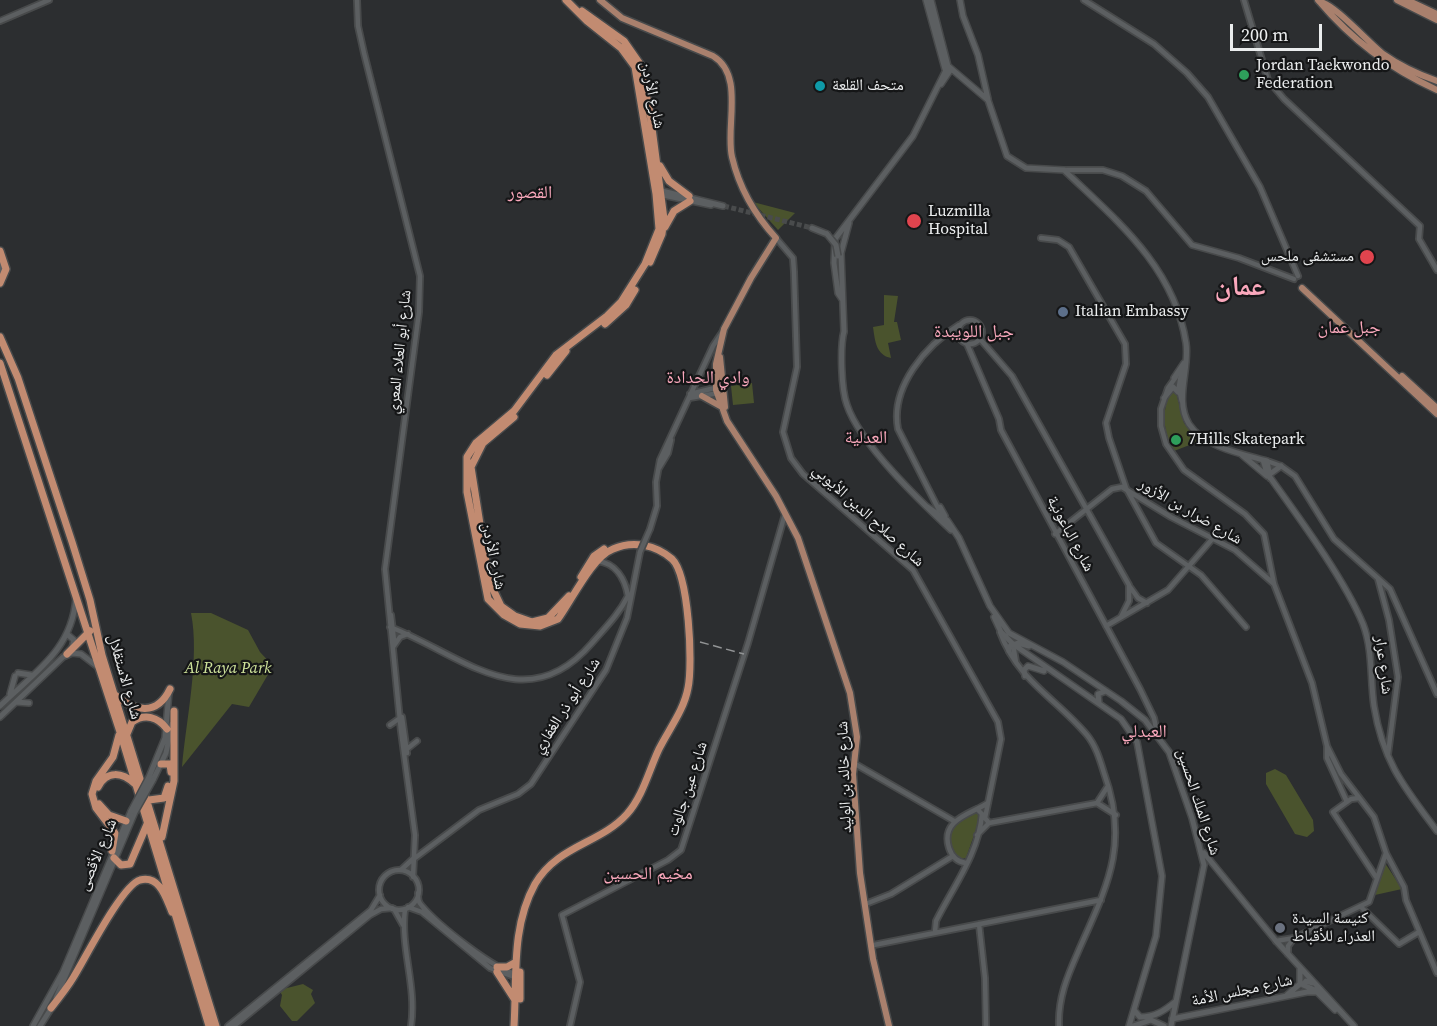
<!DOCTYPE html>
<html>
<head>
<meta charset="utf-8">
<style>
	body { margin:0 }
	#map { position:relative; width:1437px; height:1026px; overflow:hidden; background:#2c2e30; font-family:"Source Serif 4",serif }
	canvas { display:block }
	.scale { position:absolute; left:1230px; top:24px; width:92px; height:27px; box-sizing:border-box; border:3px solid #ebedee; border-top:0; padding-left:8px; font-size:18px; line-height:21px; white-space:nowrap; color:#ebedee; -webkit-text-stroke:4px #151617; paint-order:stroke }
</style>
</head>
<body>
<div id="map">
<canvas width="1437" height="1026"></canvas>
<div class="scale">200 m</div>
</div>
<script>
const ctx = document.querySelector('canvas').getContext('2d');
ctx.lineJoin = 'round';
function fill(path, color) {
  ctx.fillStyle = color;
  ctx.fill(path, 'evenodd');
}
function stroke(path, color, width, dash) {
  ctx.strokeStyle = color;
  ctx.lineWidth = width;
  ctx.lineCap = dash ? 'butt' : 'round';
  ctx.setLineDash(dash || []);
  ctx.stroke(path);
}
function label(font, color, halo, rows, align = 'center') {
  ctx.font = font + ' "Source Serif 4","Noto Naskh Arabic",serif';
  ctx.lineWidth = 4.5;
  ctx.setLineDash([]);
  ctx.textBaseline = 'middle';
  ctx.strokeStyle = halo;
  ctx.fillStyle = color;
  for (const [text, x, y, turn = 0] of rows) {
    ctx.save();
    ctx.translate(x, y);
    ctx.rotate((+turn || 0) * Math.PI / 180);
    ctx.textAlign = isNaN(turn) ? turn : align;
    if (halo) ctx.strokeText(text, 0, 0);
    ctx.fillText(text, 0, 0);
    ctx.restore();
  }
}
const green = new Path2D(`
	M753,202L795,213L778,230Z
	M884,295L898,296L894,322H897L901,340L888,343L891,358C876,355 875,341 873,327L884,325Z
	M752,383L754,403L733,405L731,386Z
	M1171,392H1176L1184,423L1200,441L1174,451C1163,433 1161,410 1171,392Z
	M191,613H211L248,630L260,652L273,666L249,707L232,704L182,767C186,720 200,658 191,613Z
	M1275,769L1286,775L1313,820L1314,831L1307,837L1295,834L1266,784V773Z
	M976,811L980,814V818L966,858L959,859C950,851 946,834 955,823C959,818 970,815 976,811Z
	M1385,863L1402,889L1375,895Z
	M303,984L313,990L311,994L315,1003L297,1021H292L280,1006L282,995L279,990Z`);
const secondaryTunnel = new Path2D(`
	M724,206L812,228`);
const tertiary = new Path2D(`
	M357,0L358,26L364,53L420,276L419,312L385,569L401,731L415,835L413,877
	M1084,0L1154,44L1187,73L1208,97L1260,187L1298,276
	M1244,0L1268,80L1284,99L1420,226L1419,239L1437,270
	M0,21L49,0
	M1064,170H1103L1122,176L1146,191L1192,245L1239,258L1294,279
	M776,238L793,258L794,272L797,367L783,432L791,458L803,474L913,570L998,722L1001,739L985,818L989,823
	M1041,238L1058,240L1069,247L1125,344L1126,364L1106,423L1109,438L1126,488L1156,543L1201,575L1246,627
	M0,274L1,262
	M958 332a12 12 0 1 1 24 0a12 12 0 1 1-24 0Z
	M980,339L1012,376L1129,585V601L1121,617
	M967,344L999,419L1001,430L1140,689L1154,718L1157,733
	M1176,377L1168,388L1161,409V426L1166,444L1184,470L1245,514L1264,534L1274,584L1312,683L1327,746L1341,774L1374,817L1386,853L1404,887L1406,900L1437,973
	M690,394L719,387
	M689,398L719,393
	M1267,461L1281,466L1295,476L1334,539L1390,589L1437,694
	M659,468L668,453L671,440
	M939,510L898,429C890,387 926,345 959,325
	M650,529L657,506L656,482L660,460L713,346L723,331
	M1055,534L1112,489L1122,487L1171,517L1235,550L1274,584
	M1378,579L1389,620L1398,677L1388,754
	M1130,587L1138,598L1147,603
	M391,615L394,640
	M1106,626L1168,590L1214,537
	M390,627C461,654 525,721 592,643C605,628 619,614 628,596C625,579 616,563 597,561
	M1000,632C1018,681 1056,698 1087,735C1096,746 1100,760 1104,773C1130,845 1107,886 1078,952C1067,977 1058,998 1059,1026
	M1013,644L1016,662
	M393,647L400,637L408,634
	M402,717L407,753
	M390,725L400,718
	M1327,746V758L1347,802
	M407,749L417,741
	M857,765L954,821
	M1359,798L1351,799L1333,812L1376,877
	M1097,803L1108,786
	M977,835L989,823L1097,803L1116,815
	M415,858L479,810L518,794L531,784L606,670L627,618L640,552
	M966,863C957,862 952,857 949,848C940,819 971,814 988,803
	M401,870L415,857
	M379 890a20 20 0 1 1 40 0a20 20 0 1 1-40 0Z
	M418,893C418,899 418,902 422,906C437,924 496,972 518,974
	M868,903L891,894L953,856
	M408,907L422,912L490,968L517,978
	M1361,907L1399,944L1419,932
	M394,909L403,925
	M405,909C400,948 417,986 411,1026
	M979,924L985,978L986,1026
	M935,932L936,921C953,887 979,853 982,814L977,809
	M1276,941L1294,938L1369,902L1386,853
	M874,945L1101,900
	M1288,954V946L1294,938
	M228,1026L371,910L380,895
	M234,1026L370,915L381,909L392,908
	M570,1026L580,982L562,915L668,860L681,850L748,643L785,514`);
const secondary = new Path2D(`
	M926,0L945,69
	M931,0L948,66L988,100L1007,156L1026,168L1064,170C1116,220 1174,266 1186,343C1190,369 1174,400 1189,424C1204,447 1242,454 1267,461L1270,478
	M960,0L963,16L978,55L988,99
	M941,84L951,69
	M658,190L723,206
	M658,194L711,205
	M812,228L827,234
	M842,299L838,293L834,263L835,239L913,136L948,66
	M844,331C840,347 841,389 847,405C860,444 920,501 951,530
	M844,332L841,253L849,223
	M1174,378L1184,363
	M1164,398L1173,387L1178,392
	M1182,401L1179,388L1182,369
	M1242,455L1267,476
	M1263,460L1267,473C1297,515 1344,578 1363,624C1373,650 1370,679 1374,706C1383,762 1404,787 1437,831
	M1270,474L1281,466
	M926,506L947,520L959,538L990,606L1009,633L1063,662L1121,701L1145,720L1169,752L1192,818L1204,865L1171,1026
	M940,507L945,516
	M994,617L1001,632L1013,644L1121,719L1137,742L1162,876L1156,936L1129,1026
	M68,635L74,640L72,648
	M1009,651L1010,646L1018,643L1029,646
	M18,673L31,675
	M1025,676L1024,670L1028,666L1044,671
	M10,694L15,676
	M16,702L29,703
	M1099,703L1098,694L1106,691
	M0,706C35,672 72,650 76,598
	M0,717L63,657L72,653L81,654L98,667
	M149,777L165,738L169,692
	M153,780L166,753L172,724
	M1204,853L1276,941L1354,1026
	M1312,983L1306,981L1303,985L1315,990L1335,1010
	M1287,995L1300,984V969
	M56,998L135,812
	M1134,1010L1140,1017C1155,1017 1164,1011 1175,1002
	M1172,1019L1307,992H1317
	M33,1026L63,972L131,811
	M40,1026L52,1007
	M1133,1026L1151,1020L1164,1026`);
const primary = new Path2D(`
	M600,0L622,18L713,56C745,75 725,127 732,157C739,187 755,215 776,238L751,278L724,329L716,364V390L727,421L776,496L798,538L850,693L857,737L853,774L860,873L873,959L889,1026
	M1318,0C1352,40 1389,68 1437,90
	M1397,0L1437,20
	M1407,0L1437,14
	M1320,2C1333,3 1368,42 1383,54C1400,66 1417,74 1437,81
	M1302,288L1437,414
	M720,357L725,407
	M1402,376L1437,408
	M702,396L720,406`);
const trunk = new Path2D(`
	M582,11L624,41L640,64L650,113L664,219L662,234L650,262
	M660,166L669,181L689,196
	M665,227L674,211L690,201
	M0,251L6,269L0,283
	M605,324L626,305L635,290
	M0,337L18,378L72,542L90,600L102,655L216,1026
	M0,363L120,732L209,1026
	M547,375L566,351
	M514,417L483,443L471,467L489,581L501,606L515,616L532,622L548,618L569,596
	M581,577L594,556L604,549
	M67,654L90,631
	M115,695C135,712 157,716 170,689
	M127,734L132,722C145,713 158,717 167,729
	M161,764H170L171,772
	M98,787C107,770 122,772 135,784
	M149,800L164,798L168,786
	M99,804L109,815L126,821
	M162,837L174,781V711
	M112,851L115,833L96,808L92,794L96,781L113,757L119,735
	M114,858L121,865L130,864L148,822
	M497,967H507L516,962
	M497,972L515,1000
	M520,999V972
	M51,1008C59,998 67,988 73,978C85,959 122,885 140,880C160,875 166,898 172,912
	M514,1026C517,978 511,927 535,884C558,845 600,844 627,814C643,796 649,770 659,749C669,729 684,710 688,688C693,665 689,575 672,559C656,545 633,540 613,549C592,557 572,600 558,619L540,626L520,624L504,615L488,599L467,492V457L476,443L514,411L556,355L607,316L621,302L645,264L659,229L656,194L635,67L621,48L587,21L566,0`);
const rail = new Path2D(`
	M700,642L744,654`);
const tertiaryBridge = new Path2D(`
	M640,552L650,529`);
const secondaryBridge = new Path2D(`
	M827,234L836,245L838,256
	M131,811L149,777
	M135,812L153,780`);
const markers = [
	[1244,75,6,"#2e9e5b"],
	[820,86,6,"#0f9aa8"],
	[914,221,8,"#e0444e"],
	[1367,257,8,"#e0444e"],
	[1063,312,6,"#5c6f8a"],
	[1176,440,6,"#2e9e5b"],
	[1280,928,6,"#6b7280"]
];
const poiNames = [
	["Jordan Taekwondo",1256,66],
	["Federation",1256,84],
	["متحف القلعة",832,86],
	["Luzmilla",928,212],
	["Hospital",928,230],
	["مستشفى ملحس",1354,257,"right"],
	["Italian Embassy",1075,312],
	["7Hills Skatepark",1188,440],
	["كنيسة السيدة",1292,919],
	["العذراء للأقباط",1292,937]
];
const streetNames = [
	["شارع الأردن",652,95,78],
	["شارع أبو العلاء المعري",400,352,-84],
	["شارع ضرار بن الأزور",1190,512,30],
	["شارع صلاح الدين الأيوبي",868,516,42],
	["شارع الباعونية",1070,534,62],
	["شارع الأردن",493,556,78],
	["شارع عرار",1383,665,83],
	["شارع الاستقلال",124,677,74],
	["شارع أبو ذر الغفاري",567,706,-57],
	["شارع خالد بن الوليد",845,777,-92],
	["شارع عين جالوت",688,789,-72],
	["شارع الملك الحسين",1198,802,72],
	["شارع الأقصى",98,855,-67],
	["شارع مجلس الأمة",1242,991,-12]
];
const parkNames = [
	["Al Raya Park",228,669]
];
const neighbourhoodNames = [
	["القصور",530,193],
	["جبل عمان",1349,328],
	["جبل اللويبدة",974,332],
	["وادي الحدادة",708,378],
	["العدلية",866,438],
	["العبدلي",1144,732],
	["مخيم الحسين",648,874]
];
const townNames = [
	["عمان",1240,288]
];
fill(green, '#4a532d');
stroke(secondaryTunnel, '#494b4c', 5, [5, 2.5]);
stroke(tertiary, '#484a4b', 8);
stroke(secondary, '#484a4b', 8);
stroke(primary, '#484a4b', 9);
stroke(trunk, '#484a4b', 10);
stroke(tertiary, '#5c5f61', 4.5);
stroke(secondary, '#5c5f61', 5);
stroke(primary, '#a9806d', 6);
stroke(trunk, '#c28b71', 7);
stroke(rail, '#929495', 1.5, [9, 4.5]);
stroke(tertiaryBridge, '#484a4b', 8, []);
stroke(secondaryBridge, '#484a4b', 8, []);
stroke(tertiaryBridge, '#5c5f61', 4.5);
stroke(secondaryBridge, '#5c5f61', 5);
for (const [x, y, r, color] of markers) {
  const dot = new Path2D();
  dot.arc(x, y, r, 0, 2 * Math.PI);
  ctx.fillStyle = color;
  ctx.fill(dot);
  stroke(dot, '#151617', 2);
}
label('16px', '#ebedee', '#151617', poiNames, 'left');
label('16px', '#ebedee', '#151617', streetNames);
label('italic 16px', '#cfe39b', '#151617', parkNames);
label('18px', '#faa8bc', '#151617', neighbourhoodNames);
label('bold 28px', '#faa8bc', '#151617', townNames);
</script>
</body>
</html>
